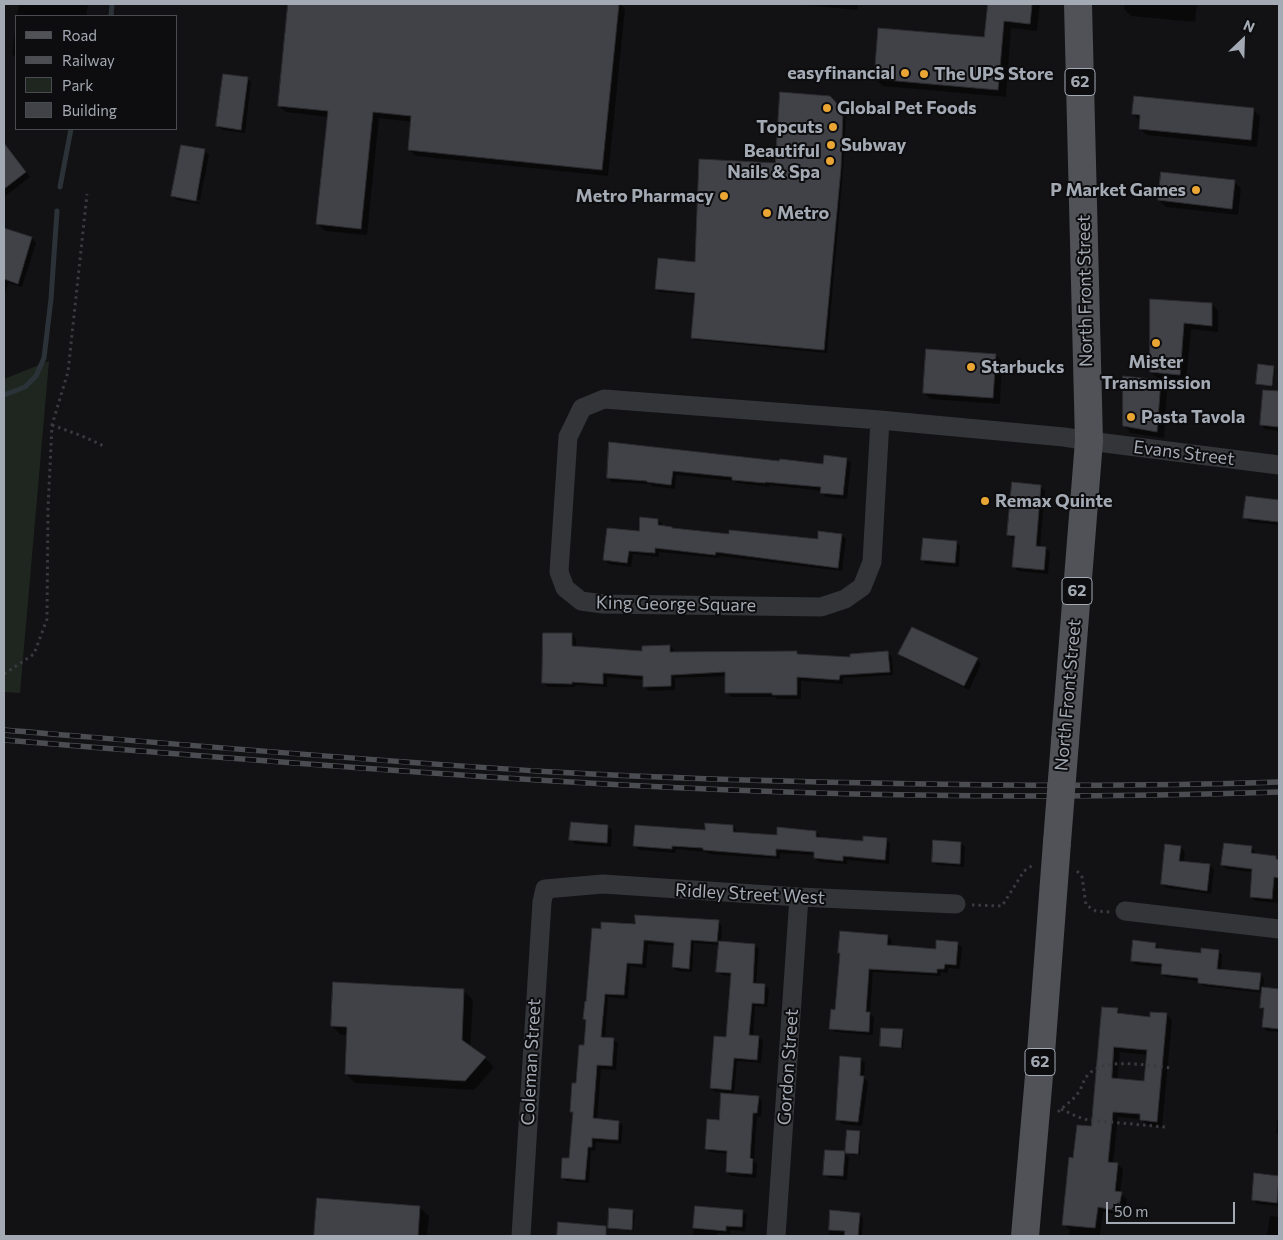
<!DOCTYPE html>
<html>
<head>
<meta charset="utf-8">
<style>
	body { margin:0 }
	#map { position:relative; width:1283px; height:1240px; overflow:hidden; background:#121214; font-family:Commissioner,sans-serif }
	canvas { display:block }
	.frame { position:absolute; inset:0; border:5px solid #a4aab4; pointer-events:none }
	.legend { position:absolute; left:15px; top:15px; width:162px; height:115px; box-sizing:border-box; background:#0d0d0f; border:1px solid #494c51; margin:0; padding:6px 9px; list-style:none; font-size:15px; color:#a4aab4 }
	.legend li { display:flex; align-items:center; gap:10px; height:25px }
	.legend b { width:25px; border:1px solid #494c51 }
	.north { position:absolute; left:1218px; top:15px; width:50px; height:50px; -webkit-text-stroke:4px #0d0d0f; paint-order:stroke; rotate:24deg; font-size:14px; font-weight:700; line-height:20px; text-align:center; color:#a4aab4 }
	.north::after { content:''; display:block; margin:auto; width:18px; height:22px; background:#a4aab4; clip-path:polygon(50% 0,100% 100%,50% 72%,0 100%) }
	.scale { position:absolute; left:1106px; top:1202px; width:129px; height:22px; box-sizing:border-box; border:2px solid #a4aab4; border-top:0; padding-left:6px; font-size:15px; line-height:18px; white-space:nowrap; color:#a4aab4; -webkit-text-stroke:4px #0d0d0f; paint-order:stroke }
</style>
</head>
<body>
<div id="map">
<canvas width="1283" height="1240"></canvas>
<div class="frame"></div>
<ul class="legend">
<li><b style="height:6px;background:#505258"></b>Road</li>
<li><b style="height:6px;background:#4b4d52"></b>Railway</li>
<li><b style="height:14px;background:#1f261f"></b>Park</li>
<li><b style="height:14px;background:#414247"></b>Building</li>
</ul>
<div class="north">N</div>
<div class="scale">50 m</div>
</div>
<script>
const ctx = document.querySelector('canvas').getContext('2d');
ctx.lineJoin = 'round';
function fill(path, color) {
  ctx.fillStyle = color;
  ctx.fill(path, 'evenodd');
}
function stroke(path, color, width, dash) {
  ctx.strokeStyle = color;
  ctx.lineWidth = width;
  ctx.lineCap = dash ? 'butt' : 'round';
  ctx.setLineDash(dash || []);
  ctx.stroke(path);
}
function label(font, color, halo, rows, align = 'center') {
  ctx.font = font + ' Commissioner,sans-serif';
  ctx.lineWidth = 4;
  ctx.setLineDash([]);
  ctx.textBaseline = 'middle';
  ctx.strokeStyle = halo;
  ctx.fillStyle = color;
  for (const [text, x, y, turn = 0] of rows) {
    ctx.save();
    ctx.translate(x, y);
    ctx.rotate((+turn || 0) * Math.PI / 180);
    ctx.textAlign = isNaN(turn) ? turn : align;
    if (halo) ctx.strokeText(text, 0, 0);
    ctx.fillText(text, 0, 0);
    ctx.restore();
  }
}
const green = new Path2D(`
	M49,361L20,693L4,692V379Z`);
const shadow = new Path2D(`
	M19,4H88L86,16H17Z
	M289,4H620L625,9L608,176L416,156L409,150L412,122L379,118L367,235L325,231L318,224L329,117L286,112L279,106Z
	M795,4H858L857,10Z
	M989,4H1040L1037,31L1011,28L1006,97L883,86L875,79L985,38Z
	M1125,4H1197L1195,22L1131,16L1124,9Z
	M16,22V58L12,54Z
	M247,78L251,82L245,133L222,130L218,126Z
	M829,97L846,114L843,171L827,353L695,340L693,338L696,295L659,292L656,289L696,263Z
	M1253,110L1260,116L1257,147L1147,135L1140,129V121L1133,114Z
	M4,143L30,177L4,197Z
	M204,151L209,155L200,200L176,196V198L200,203V204L177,200L173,196Z
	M1234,182L1241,188L1238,215L1166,207L1159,200Z
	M4,229L32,238L36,243L22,287L8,283L4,297Z
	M1152,301L1212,304L1218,311V332L1191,329L1186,381L1158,379L1151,372Z
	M996,355L1002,362L1000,404L931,399L924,393Z
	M1273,367L1275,369L1273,387L1259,385L1258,383Z
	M1161,381L1167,388L1164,438L1131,433L1125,426Z
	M1264,391L1279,392V431L1265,429L1261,425Z
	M610,443L781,462L825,465L847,459L851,463L847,499L826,497L822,491L769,485V487L737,483L735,481L676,475L675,489L652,486L651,484L612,482L608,477Z
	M1041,487L1045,491L1040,548H1045L1050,552L1048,574L1018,571L1014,567L1016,540L1013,539L1008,535Z
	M1247,497L1279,501V525L1249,522L1245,517Z
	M658,520L662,524V527L730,536L819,540L841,535L846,539L842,571L720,556L719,558L659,552V557L633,554L631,567L609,564L604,560Z
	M956,542L960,546L959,567L926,564L922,560Z
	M572,634L576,639V648L643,652L670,646L674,650V654L796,652L800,655L852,658L888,653L892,657L893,675L843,678V684L801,681V699H777L775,697H731L727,692V676L675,678V690L649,691L644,687V680L607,677V687L575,685V687H548L543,683Z
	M900,654L977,659L981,664L969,690L904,658Z
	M608,826L612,830L611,847L575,844L571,840Z
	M733,826L737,831V833L778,837L816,832L820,837V839L864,842L886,839L890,843L889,864L847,860V864L819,862L815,858V855L780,853V859L709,854L707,852L676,849L675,853L639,850L635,846Z
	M961,843L965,847L964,867L937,865L933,861Z
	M1180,847L1185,852L1183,863L1210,865L1214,870L1211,894L1167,888L1162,884Z
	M1251,848L1255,852V855L1275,857L1279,861V903L1255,901L1251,897L1253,872L1227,869L1223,865Z
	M718,922L722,926L721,943L755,945L759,949L756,984L765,985L769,989L767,1007L755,1006L753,1037H759L763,1041L761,1063L737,1061L734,1095L758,1097L762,1101L761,1117L757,1116L754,1161L757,1164L756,1178L731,1176L727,1172L728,1154L710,1152L706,1148L720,1121L722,1092H715L711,1088L727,1038L732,976L722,975L718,971L720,945L694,943L692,972L677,971L673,967L675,946L648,944L646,968L630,966L628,999L608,997L605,1039L614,1040L618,1043L616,1070L601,1069L597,1120L619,1122L623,1126L621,1144L596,1142L595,1151L591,1150L589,1183L566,1181L562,1177L570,1160L574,1114L571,1111L586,1046L587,1022L585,1019L602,930L636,926Z
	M888,936L892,940L891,947L937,950L957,943L962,947L960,969L948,968V973L941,972L940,976L873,972L870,1013L874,1018L873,1035L835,1032L831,1028L837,1011Z
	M1155,944L1159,948V950L1202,955L1218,951L1222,955L1221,970L1260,975L1264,979L1263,989L1279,990V1032L1267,1031L1263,1027L1265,1011L1261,1007L1263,993L1203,986L1199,981L1166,977L1162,973L1163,967L1136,965L1132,961Z
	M464,991L473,1000L470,1048L485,1058L494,1067L474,1090L355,1083L346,1074L348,1035H341L332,1026Z
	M1117,1010L1122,1015L1151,1018L1166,1014L1172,1020L1162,1127L1147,1125L1141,1119L1118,1117L1113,1163L1117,1164L1123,1169L1120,1193L1127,1199L1124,1215L1103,1212L1100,1236H1069L1070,1230L1063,1224L1074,1159L1092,1128ZM1120,1052L1148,1055L1145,1082L1117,1079Z
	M902,1031L904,1032L903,1049L883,1047L881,1046Z
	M861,1059L865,1063L864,1078L868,1082L862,1126L842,1124L837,1120Z
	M1277,1120H1279V1136L1276,1132Z
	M848,1131L860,1132L861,1134L860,1155L846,1154Z
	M844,1153L849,1157L847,1180L829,1178L825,1174Z
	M1255,1174L1279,1177V1206L1257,1204L1253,1199Z
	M318,1199L419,1207L429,1216L427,1236H315Z
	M696,1208L742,1211L747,1215L745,1231L730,1230V1234L717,1233V1236H693Z
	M633,1211L635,1213L633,1231L611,1229L609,1227Z
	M831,1212L859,1214L863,1218L862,1236H829Z
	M1270,1216L1279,1217V1236H1267Z`);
const stream = new Path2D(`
	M111,16L112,4
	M60,187L71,129
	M4,395L25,387L36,376L44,358L51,299L57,211`);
const building = new Path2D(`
	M288,4H619L602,170L408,150L411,116L373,112L361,229L316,224L328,111L278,106Z
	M988,4H1032L1030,24L1004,21L998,90L874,79L878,28L984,37Z
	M223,74L248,77L241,130L216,126Z
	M780,92L830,96L843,110L841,168L824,350L691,338L695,293L655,289L658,258L695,262L699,159L775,163Z
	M1134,96L1254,108L1251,140L1139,129L1140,115L1132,114Z
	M4,143L26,172L4,189Z
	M181,145L205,149L196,201L171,196Z
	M1161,172L1235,180L1232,209L1158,200Z
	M4,228L32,237L18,284L4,279Z
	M1150,299L1212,303V326L1184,323L1180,375L1150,372Z
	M926,349L996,354L993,398L923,393Z
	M1258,364L1274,366L1272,386L1256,384Z
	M1123,376L1161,380L1157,432L1123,426Z
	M1263,390L1279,391V427L1260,425Z
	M609,442L779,461L780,459L823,464L824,455L847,458L843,495L820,493L821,487L765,482V483L732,480V477L673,471L671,485L647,482V481L607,478Z
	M1012,482L1041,485L1036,546L1046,547L1044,570L1012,567L1015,536L1007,535Z
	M1246,496L1279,500V522L1243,518Z
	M640,517L658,519V525L672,527V528L729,534V530L818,539V531L842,534L838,568L716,552L715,555L655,548V553L629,551L627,563L603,560L607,528L639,531Z
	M923,538L957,541L955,563L921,560Z
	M912,627L978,658L964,686L898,654Z
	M543,633H572V646L642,651V646L670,645V652L797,651V654L850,657V654L888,651L890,672L840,675L839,680L797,677V695H772V693H725V672L671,675V686L643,687V676L603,673V684L572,682V684L542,683Z
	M571,822L608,825L607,843L569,840Z
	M705,823L733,825V832L777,835V827L816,831V837L863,841V836L887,838L885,860L843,856V861L814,858V852L776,849V856L703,850V848L672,846V849L633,846L635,825L705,830Z
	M933,840L961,842L960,864L932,862Z
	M1224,843L1252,846L1251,853L1276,856V859L1279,860V878L1274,877L1272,899L1250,897L1252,869L1221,865Z
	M1165,844L1181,846L1179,861L1210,864L1207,891L1161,884Z
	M635,915L719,920L717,942L691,940L689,969L672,967L674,943L644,940L642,964L627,963L624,995L605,994L601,1037L614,1038L612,1066L597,1065L593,1118L619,1121L618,1140L592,1138V1147H588L585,1180L561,1178L562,1158H569L573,1112H570L572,1083H576L579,1045H584L586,1020L583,1019L585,1001L586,1002L592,928L601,929V922L635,924Z
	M840,931L888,935L887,945L936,949V940L958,942L956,965L945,964L944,969H937V973L869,969L866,1012H870L869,1032L829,1029L831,1009L835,1010L840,953H838Z
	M1133,940L1156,943L1155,948L1201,953V948L1219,950L1217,969L1261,973L1259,990L1198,983V978L1161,974L1162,964L1131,961Z
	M719,941L755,944L753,983L765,984L764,1004L752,1003L749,1035L759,1036L757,1060L734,1058L731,1090L710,1088L714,1036L726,1037L731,973L716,972Z
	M333,982L464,989L462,1040L486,1057L465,1081L345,1074L347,1027L331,1026Z
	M1262,987L1279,989V1029L1262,1027L1264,1008H1260Z
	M1102,1007L1118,1008L1117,1013L1150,1017V1012L1167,1013L1157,1122L1140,1120V1114L1113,1112L1108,1162L1118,1163L1115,1191L1122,1192L1118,1211L1098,1207L1095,1228L1062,1225L1069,1157L1073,1158L1077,1125L1091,1126ZM1114,1047L1147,1050L1144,1081L1112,1078Z
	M881,1028L903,1029L901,1048L880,1046Z
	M840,1056L861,1058L860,1076H864L858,1122L836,1120Z
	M721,1093L759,1096L757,1113H753L750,1158L753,1159L752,1174L726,1172L727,1151L705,1149L707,1119L719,1120Z
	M847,1130L860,1131L858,1154L845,1153Z
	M825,1150L845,1151L843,1176L823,1175Z
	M1254,1173L1279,1176L1277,1203L1252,1200Z
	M317,1198L420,1206L418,1236H314Z
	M695,1206L743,1210L742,1227L726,1226V1231L693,1228Z
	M609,1208L633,1210L632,1230L608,1228Z
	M830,1210L860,1213L858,1236H844L845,1231L829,1230Z
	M558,1222L606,1226V1236H557Z`);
const path = new Path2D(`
	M52,425L82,436L104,446
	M4,674L34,654L47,619L48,508L52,425L68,372L87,194
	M1077,871L1082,877L1086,905L1096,911L1110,912
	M972,905L1002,906L1024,871L1033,865
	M1061,1109L1078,1117L1088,1120L1165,1127
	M1058,1112C1065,1105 1075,1099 1080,1090C1083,1084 1084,1078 1090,1073C1106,1057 1149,1066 1171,1068`);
const street = new Path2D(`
	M880,420L872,562L862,587L845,599L821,607L603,604L581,601L565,588L559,572L568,437L582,408L604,399L880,420L1064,437L1089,441L1279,465
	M1125,911L1279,929
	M521,1236L542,902L545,889L603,884L799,897L956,904
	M776,1236L799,897`);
const primary = new Path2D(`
	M1065,741L1089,441L1078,4
	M1025,1236L1041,1053L1057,842`);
const rail = new Path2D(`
	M4,730C187,745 371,761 554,772C678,779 802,782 926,784C1044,786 1162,786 1279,782
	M4,740C187,755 371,770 554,781C795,796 1038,800 1279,792`);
const primaryBridge = new Path2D(`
	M1057,842L1065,741`);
const markers = [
	[905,73,5,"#eaa634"],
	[924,74,5,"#eaa634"],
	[827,108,5,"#eaa634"],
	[833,127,5,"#eaa634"],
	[831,145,5,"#eaa634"],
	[830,161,5,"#eaa634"],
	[1196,190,5,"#eaa634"],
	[724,196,5,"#eaa634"],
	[767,213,5,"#eaa634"],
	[1156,343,5,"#eaa634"],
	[971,367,5,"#eaa634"],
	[1131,417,5,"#eaa634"],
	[985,501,5,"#eaa634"]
];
const shields = [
	[1080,82,30],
	[1077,591,30],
	[1040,1062,30]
];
const shieldNames = [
	["62",1080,82],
	["62",1077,591],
	["62",1040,1062]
];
const poiNames = [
	["easyfinancial",895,73,"right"],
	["The UPS Store",934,74],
	["Global Pet Foods",837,108],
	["Topcuts",823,127,"right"],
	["Subway",841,145],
	["Beautiful",820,151,"right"],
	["Nails & Spa",820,172,"right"],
	["P Market Games",1186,190,"right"],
	["Metro Pharmacy",714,196,"right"],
	["Metro",777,213],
	["Mister",1156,362,"center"],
	["Transmission",1156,383,"center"],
	["Starbucks",981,367],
	["Pasta Tavola",1141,417],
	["Remax Quinte",995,501]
];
const streetNames = [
	["North Front Street",1085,291,-91],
	["Evans Street",1184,453,7],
	["King George Square",676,604,1],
	["North Front Street",1068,695,-85],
	["Ridley Street West",750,894,3],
	["Coleman Street",531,1062,-87],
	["Gordon Street",788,1067,-86]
];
fill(green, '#1f261f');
fill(shadow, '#0007');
stroke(stream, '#2b3339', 5);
fill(building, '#414247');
stroke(building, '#2c2c30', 1);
stroke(path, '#3a3b40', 3, [2.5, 4]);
stroke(street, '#333539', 19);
stroke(primary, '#505258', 28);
stroke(rail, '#4b4d52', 5.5);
stroke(rail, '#0d0d0f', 4, [11]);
stroke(primaryBridge, '#505258', 28);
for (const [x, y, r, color] of markers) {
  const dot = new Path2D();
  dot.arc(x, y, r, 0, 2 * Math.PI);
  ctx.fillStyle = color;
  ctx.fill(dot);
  stroke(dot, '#0d0d0f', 2);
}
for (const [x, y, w] of shields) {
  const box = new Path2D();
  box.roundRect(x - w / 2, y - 13.5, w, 27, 4);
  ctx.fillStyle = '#0d0d0f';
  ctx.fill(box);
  stroke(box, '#a4aab4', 1);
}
label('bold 16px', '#a4aab4', null, shieldNames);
label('bold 18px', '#a4aab4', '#0d0d0f', poiNames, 'left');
label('18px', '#a4aab4', '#0d0d0f', streetNames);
</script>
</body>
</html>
